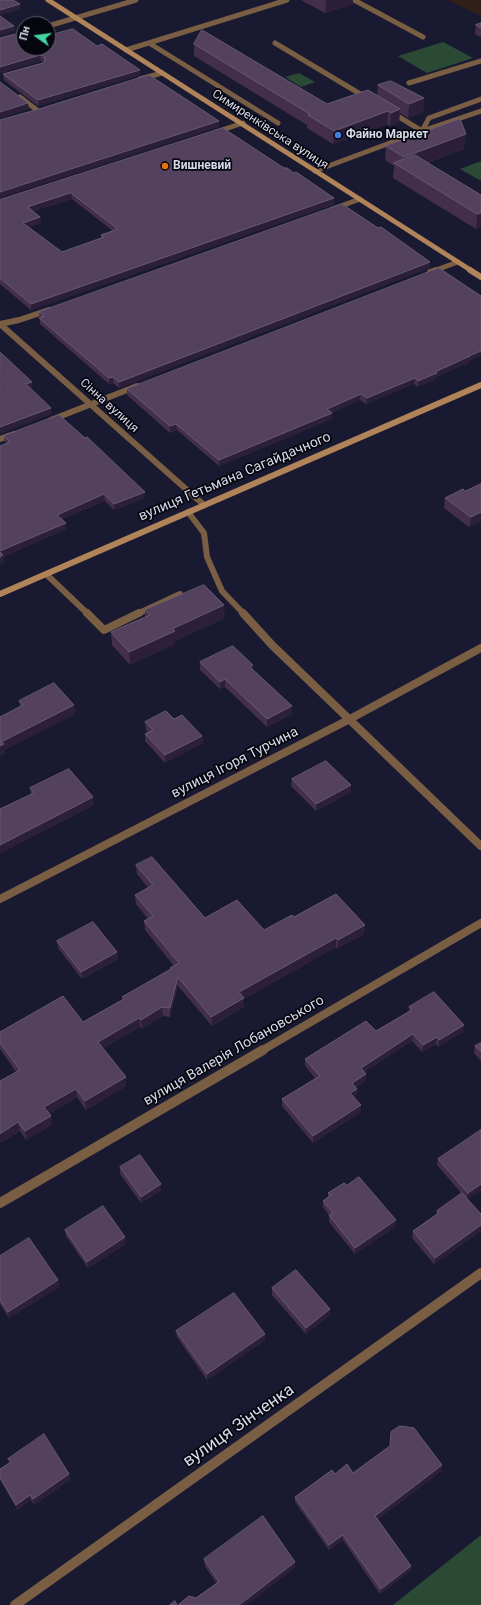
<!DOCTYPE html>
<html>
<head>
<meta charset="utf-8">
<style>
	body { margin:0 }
	#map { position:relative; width:481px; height:1605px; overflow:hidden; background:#191a31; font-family:Roboto,sans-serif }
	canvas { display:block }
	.north { position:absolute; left:16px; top:16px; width:40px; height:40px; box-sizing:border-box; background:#06060f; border:1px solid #5a5b67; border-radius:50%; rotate:284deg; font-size:11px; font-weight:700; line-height:16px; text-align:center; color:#d8daea }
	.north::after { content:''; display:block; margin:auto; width:14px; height:18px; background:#44d4a0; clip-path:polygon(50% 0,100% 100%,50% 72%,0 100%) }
</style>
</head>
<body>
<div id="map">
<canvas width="481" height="1605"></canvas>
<div class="north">Пн</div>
</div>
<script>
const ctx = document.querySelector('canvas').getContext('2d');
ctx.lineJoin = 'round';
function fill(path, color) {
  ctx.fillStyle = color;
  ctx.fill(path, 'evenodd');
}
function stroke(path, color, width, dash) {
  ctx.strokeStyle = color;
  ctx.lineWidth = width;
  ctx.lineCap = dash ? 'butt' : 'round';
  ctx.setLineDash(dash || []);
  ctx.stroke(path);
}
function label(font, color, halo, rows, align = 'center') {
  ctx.font = font + ' Roboto,sans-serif';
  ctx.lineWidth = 3.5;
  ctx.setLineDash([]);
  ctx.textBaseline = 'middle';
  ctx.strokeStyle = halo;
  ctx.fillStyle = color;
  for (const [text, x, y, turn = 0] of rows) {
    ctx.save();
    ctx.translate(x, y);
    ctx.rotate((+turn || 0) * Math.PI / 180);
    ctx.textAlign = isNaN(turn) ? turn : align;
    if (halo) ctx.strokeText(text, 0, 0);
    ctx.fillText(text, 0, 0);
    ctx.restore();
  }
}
const education = new Path2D(`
	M448,0H481V16Z`);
const green = new Path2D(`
	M443,42L473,58L427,73L398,56Z
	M299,73L315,82L301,87L285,77Z
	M481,161V181L460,169Z
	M481,1535V1605H393Z`);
const laneFar2 = new Path2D(`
	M354,0L423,37
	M149,43L278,123
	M275,43L367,98
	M126,50L287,0
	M409,83L481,61
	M391,112L422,131L481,111
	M315,171L422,131L429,118L481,99`);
const laneFar1 = new Path2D(`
	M188,512L204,533L207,557L222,591L244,614
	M46,574L88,614
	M137,614L180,594`);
const lane = new Path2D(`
	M87,613L104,630L139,613
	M243,613L272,645L481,846`);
const streetFar3 = new Path2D(`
	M48,26L136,0
	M140,79L162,73
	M20,97L38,111
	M216,132L243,123
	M333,209L360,199
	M433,271L458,262`);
const streetFar2 = new Path2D(`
	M430,272L436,270
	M0,324L19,320L49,310
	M0,324L204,505
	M51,420L137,386
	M0,439L14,434`);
const streetFar1 = new Path2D(`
	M0,899L348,720L481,648
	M261,1051L481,923`);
const street = new Path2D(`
	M0,1203L263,1050
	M15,1605L481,1273`);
const secondaryFar1 = new Path2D(`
	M48,0L472,271`);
const secondary = new Path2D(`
	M470,270L481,277
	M0,594L481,385`);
const wall = new Path2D(`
	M301,0H353V4L325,13Z
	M481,23V37L475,34L476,25Z
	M0,38L24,48L140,75L38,106L4,80L3,74L43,63L44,62L41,61L0,73Z
	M194,44L327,104L377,96L378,85L424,98L423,112L408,118L400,113L399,122L390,126L387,124L333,144L307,128V125L194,56Z
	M223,128L334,204L31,310L0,284V200ZM72,199L113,231L101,235V238L62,252L29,227L41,223L40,217L33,211Z
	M386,146L464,149L427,163L481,195V227L476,229L393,178L394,166L385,160Z
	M430,262L429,268L119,388L113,383L109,384L40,324L39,312Z
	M470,361V362L436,377V379L418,387L414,384L366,404L360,400L331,413H332V419L219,466L177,430L170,433L127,395V389Z
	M4,436L145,492V498L114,510L105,501L62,519L66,523V529L3,557L4,562L0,564L7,443L5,442Z
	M481,484V521L469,527L444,508L445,498L472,488Z
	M145,610L225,618L175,641V644L130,665L112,645L111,632L145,617Z
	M200,662L253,670L292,706V714L267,727L225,687L220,689L200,670Z
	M19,701L74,705L75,714L4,750L5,753L0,756L20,707Z
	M145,722L202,736L203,743L165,763L145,741V734L148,732L146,730Z
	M292,779L351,785V792L316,811L291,786Z
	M30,788L94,805L0,853V809L31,794Z
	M136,865L205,918L264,930L294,917L364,934L337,949L336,947L244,999V1007L212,1026L178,986L170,1017L163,1016L142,1029L140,1027L103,1048L126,1077V1086L86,1110L77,1097L49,1114L52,1125L26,1140L20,1131L0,1143L16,1072L0,1049V1032L83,1022L123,999L122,997L170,970V968L174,966L145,930L144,921L148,919L136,904L135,895L148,888L137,874Z
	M57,941L117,952L118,959L82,979L58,948Z
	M409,1007L463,1032L438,1047L436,1044L422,1052L412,1041L364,1072L366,1081L356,1087L357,1089L356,1096L354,1097L361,1112L313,1143L282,1106V1099L315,1078L305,1066V1059L376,1031L409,1011Z
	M481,1043V1061L474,1053L475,1046Z
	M481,1130V1190L467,1199L481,1214V1231L434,1264L412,1238L413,1231L436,1214L437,1211L462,1194L437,1165L438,1159Z
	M120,1167L161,1184V1191L141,1203L120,1174Z
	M347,1185L395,1227L355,1254L329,1222V1215L323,1207V1201L328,1197V1193Z
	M65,1230L126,1244L88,1268L66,1236Z
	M0,1256L58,1280L59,1287L9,1318L0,1304Z
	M272,1288L330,1309V1315L306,1334L272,1295Z
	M176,1331L265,1334V1340L207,1380L177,1337Z
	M391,1432L441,1471L378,1519L411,1566L410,1571L380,1594L343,1540L329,1550L295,1502V1497L335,1474L353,1473L390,1446Z
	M8,1459L69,1474L70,1480L34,1505L31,1500L18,1510L0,1480V1469L10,1463Z
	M204,1559L295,1568L196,1598L216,1583L205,1566Z`);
const shadedWall = new Path2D(`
	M326,0H353V4L325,13Z
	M20,4V10L0,15V10Z
	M14,26L15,31L0,36V30Z
	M40,55L41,61L0,73V67Z
	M140,70V75L38,106V100Z
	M424,98L423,112L408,118L409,104Z
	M28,103L29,109L0,118V112Z
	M400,109L399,122L390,126L391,113Z
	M388,111L387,124L333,144L334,131Z
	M219,121V127L0,198V192Z
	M466,134L464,149L406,170L403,169L404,157Z
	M71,193L72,199L29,213L28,207Z
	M334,198V204L31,310V304Z
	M481,213V227L476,229L477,214Z
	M40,217L41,223L24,229L23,223Z
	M430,262L429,268L119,388V382Z
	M481,351V356L470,361V362L437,377L436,379L418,387V381L435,372Z
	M113,377V383L109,384V378Z
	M415,378L414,384L366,404L367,398Z
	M32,382V388L27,390L26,384Z
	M361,394L360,400L326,415L327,409Z
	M51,408L52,414L0,434V427Z
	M332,413V419L219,466V460Z
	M176,424L177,430L170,433V426Z
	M145,492V498L114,510V504Z
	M104,494L105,501L58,521L57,515Z
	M481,512V521L469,527L471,517Z
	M66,523V529L3,557L4,562L0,564V551Z
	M224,605L225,618L175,641V644L130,665L129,652L172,629Z
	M253,665V673L250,667Z
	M225,679V687L220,689V682Z
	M74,705L75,714L4,750L5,753L0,756V746L1,742Z
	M292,706V714L267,727V719Z
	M202,736L203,743L165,763V755Z
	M351,785V792L316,811V804Z
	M93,797L94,805L0,853V845Z
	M365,925L364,934L337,949L338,940Z
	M336,938V947L244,999V1007L212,1026L211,1017L239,992Z
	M117,952L118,959L82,979L81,972Z
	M178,977V986L170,1017V1008Z
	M162,1007L163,1016L142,1029L141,1020Z
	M139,1018L140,1027L99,1051L98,1042Z
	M464,1025L463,1032L438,1047L439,1040Z
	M413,1034L412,1041L360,1074L361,1068Z
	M437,1037L436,1044L422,1052L423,1045Z
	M366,1074V1081L351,1090L352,1083Z
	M126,1077V1086L86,1110L85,1101Z
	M76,1089L77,1097L46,1116L44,1107Z
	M357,1089L356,1096L350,1100V1093Z
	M361,1105V1112L313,1143V1136Z
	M51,1116L52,1125L26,1140L25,1131Z
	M18,1122L20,1131L0,1143V1134Z
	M161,1184V1191L141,1203V1197Z
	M481,1184V1190L467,1199L468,1193Z
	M396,1220L395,1227L355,1254V1248Z
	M481,1225V1231L434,1264L435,1258Z
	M125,1237L126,1244L88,1268L87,1262Z
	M58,1280L59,1287L9,1318L8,1312Z
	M330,1309V1315L306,1334V1328Z
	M265,1334V1340L207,1380V1374Z
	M442,1465L441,1471L374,1522L375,1516Z
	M69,1474L70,1480L34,1505L33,1499Z
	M30,1495L31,1500L18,1510L16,1505Z
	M343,1535V1540L329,1550V1545Z
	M295,1562V1568L247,1605H239Z
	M411,1566L410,1571L380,1594L381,1589Z`);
const building = new Path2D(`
	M0,0H13L20,4L0,10Z
	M0,16L14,26L0,30Z
	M481,23V28L476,25Z
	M73,29L97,46L102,44L140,70L38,100L3,74L43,63L45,60L44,56L40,55L0,67V38L23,32L24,33V48H48V36Z
	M202,30L327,104L368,90L400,109L391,113L388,111L334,131L308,115L310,114L194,44Z
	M149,75L219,121L0,192V120L39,109Z
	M391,81L424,98L409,104L378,85Z
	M0,82L28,103L0,112Z
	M460,119L466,134L404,157L386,146Z
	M223,128L284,168H287L294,173L296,172L334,198L31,304L0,278V200ZM71,193L118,229L101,235L104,237L62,252L23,223L40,217L28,207Z
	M415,155L481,195V213L477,214L394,163Z
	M342,204L378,228L381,227L430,262L119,382L113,377L109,378L39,318L44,316L39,312Z
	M439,268L481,296V351L469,356H470L435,372L437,373L418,381L415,378L367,398L361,394L327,409L332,413L219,460L176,424L170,426L127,389Z
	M0,352L32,382L26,384L51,408L0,427Z
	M59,415L85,438L87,437L145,492L114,504L104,494L57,515L66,523L0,551V446L10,442L4,436Z
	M481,484V512L471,517L445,498L463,489L465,491Z
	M0,552L3,555L0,557Z
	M204,585L224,605L172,629L175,631L129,652L111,632L150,615L145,610Z
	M233,646L253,665L250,667L292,706L267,719L225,679L220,682L200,662Z
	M54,683L74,705L1,742L4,744L0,746V717L23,705L19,701Z
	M166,711L174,719L182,715L202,736L165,755L145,734L153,730L145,722Z
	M326,761L351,785L316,804L292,779Z
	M69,769L93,797L0,845V809L34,793L30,788Z
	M152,857L205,918L237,900L264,930L292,915L294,917L336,894L365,925L338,940L336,938L239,992L244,998L211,1017L178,977L170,1008L162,1007L141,1020L139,1018L98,1042L126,1077L85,1101L76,1089L44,1107L51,1116L25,1131L18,1122L0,1134V1081L20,1070L0,1043V1032L63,996L83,1022L124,999L122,997L171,969L170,968L179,963L144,921L153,916L135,895L153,885L136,865Z
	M93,922L117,952L81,972L57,941Z
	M434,992L464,1025L439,1040L437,1037L423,1045L413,1034L361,1068L366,1074L352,1083L357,1089L350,1093L361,1105L313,1136L282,1099L320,1076L305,1059L366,1021L376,1031L412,1010L409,1007Z
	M481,1043V1052L475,1046Z
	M481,1130V1184L468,1193L438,1159Z
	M140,1155L161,1184L141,1197L120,1167Z
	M359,1177L396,1220L355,1248L329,1215L333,1213L323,1201L331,1195L328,1193L344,1183L347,1185Z
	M462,1193L481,1214V1225L435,1258L413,1231L439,1213L437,1211Z
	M103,1206L125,1237L87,1262L65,1230Z
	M29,1238L58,1280L8,1312L0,1300V1256Z
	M296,1270L330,1309L306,1328L272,1288Z
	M234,1293L265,1334L207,1374L176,1331Z
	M400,1426L414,1428L442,1465L375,1516L411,1566L381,1589L343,1535L329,1545L295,1497L332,1470L335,1474L347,1464L353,1473L390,1446L391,1432Z
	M44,1434L69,1474L33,1499L30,1495L16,1505L0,1477V1469L11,1462L8,1459Z
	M263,1516L295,1562L239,1605H178L189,1596L196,1598L219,1582L204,1559Z
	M175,1601L177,1605H170Z`);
const markers = [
	[338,135,4,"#3f7fe0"],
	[165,166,4,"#e8710a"]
];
const farStreetnames = [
	["Симиренківська вулиця",270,130,33],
	["Сінна вулиця",109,406,42]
];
const farPoinames = [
	["Файно Маркет",346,135],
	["Вишневий",173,166]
];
const streetNames = [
	["вулиця Гетьмана Сагайдачного",235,477,-23],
	["вулиця Ігоря Турчина",235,763,-27],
	["вулиця Валерія Лобановського",234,1051,-30]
];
const nearStreetnames = [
	["вулиця Зінченка",239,1426,-35]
];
fill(education, '#301f18');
fill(green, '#2a4a35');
stroke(laneFar2, '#7a5e44', 5);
stroke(laneFar1, '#7a5e44', 6);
stroke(lane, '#7a5e44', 8);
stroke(streetFar3, '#7a5e44', 5);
stroke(streetFar2, '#7a5e44', 6);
stroke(streetFar1, '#7a5e44', 8);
stroke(street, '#7a5e44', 10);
stroke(secondaryFar1, '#b08458', 5);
stroke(secondary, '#b08458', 6);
fill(wall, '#432f4c');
fill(shadedWall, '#2c1f3a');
fill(building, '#53415d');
stroke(building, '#685973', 1);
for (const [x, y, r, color] of markers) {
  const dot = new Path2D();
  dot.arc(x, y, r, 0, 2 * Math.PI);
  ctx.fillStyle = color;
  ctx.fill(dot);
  stroke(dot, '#06060f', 1.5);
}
label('12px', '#d8daea', '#06060f', farStreetnames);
label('bold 12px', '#d8daea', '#06060f', farPoinames, 'left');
label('14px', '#d8daea', '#06060f', streetNames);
label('17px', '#d8daea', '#06060f', nearStreetnames);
</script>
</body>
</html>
